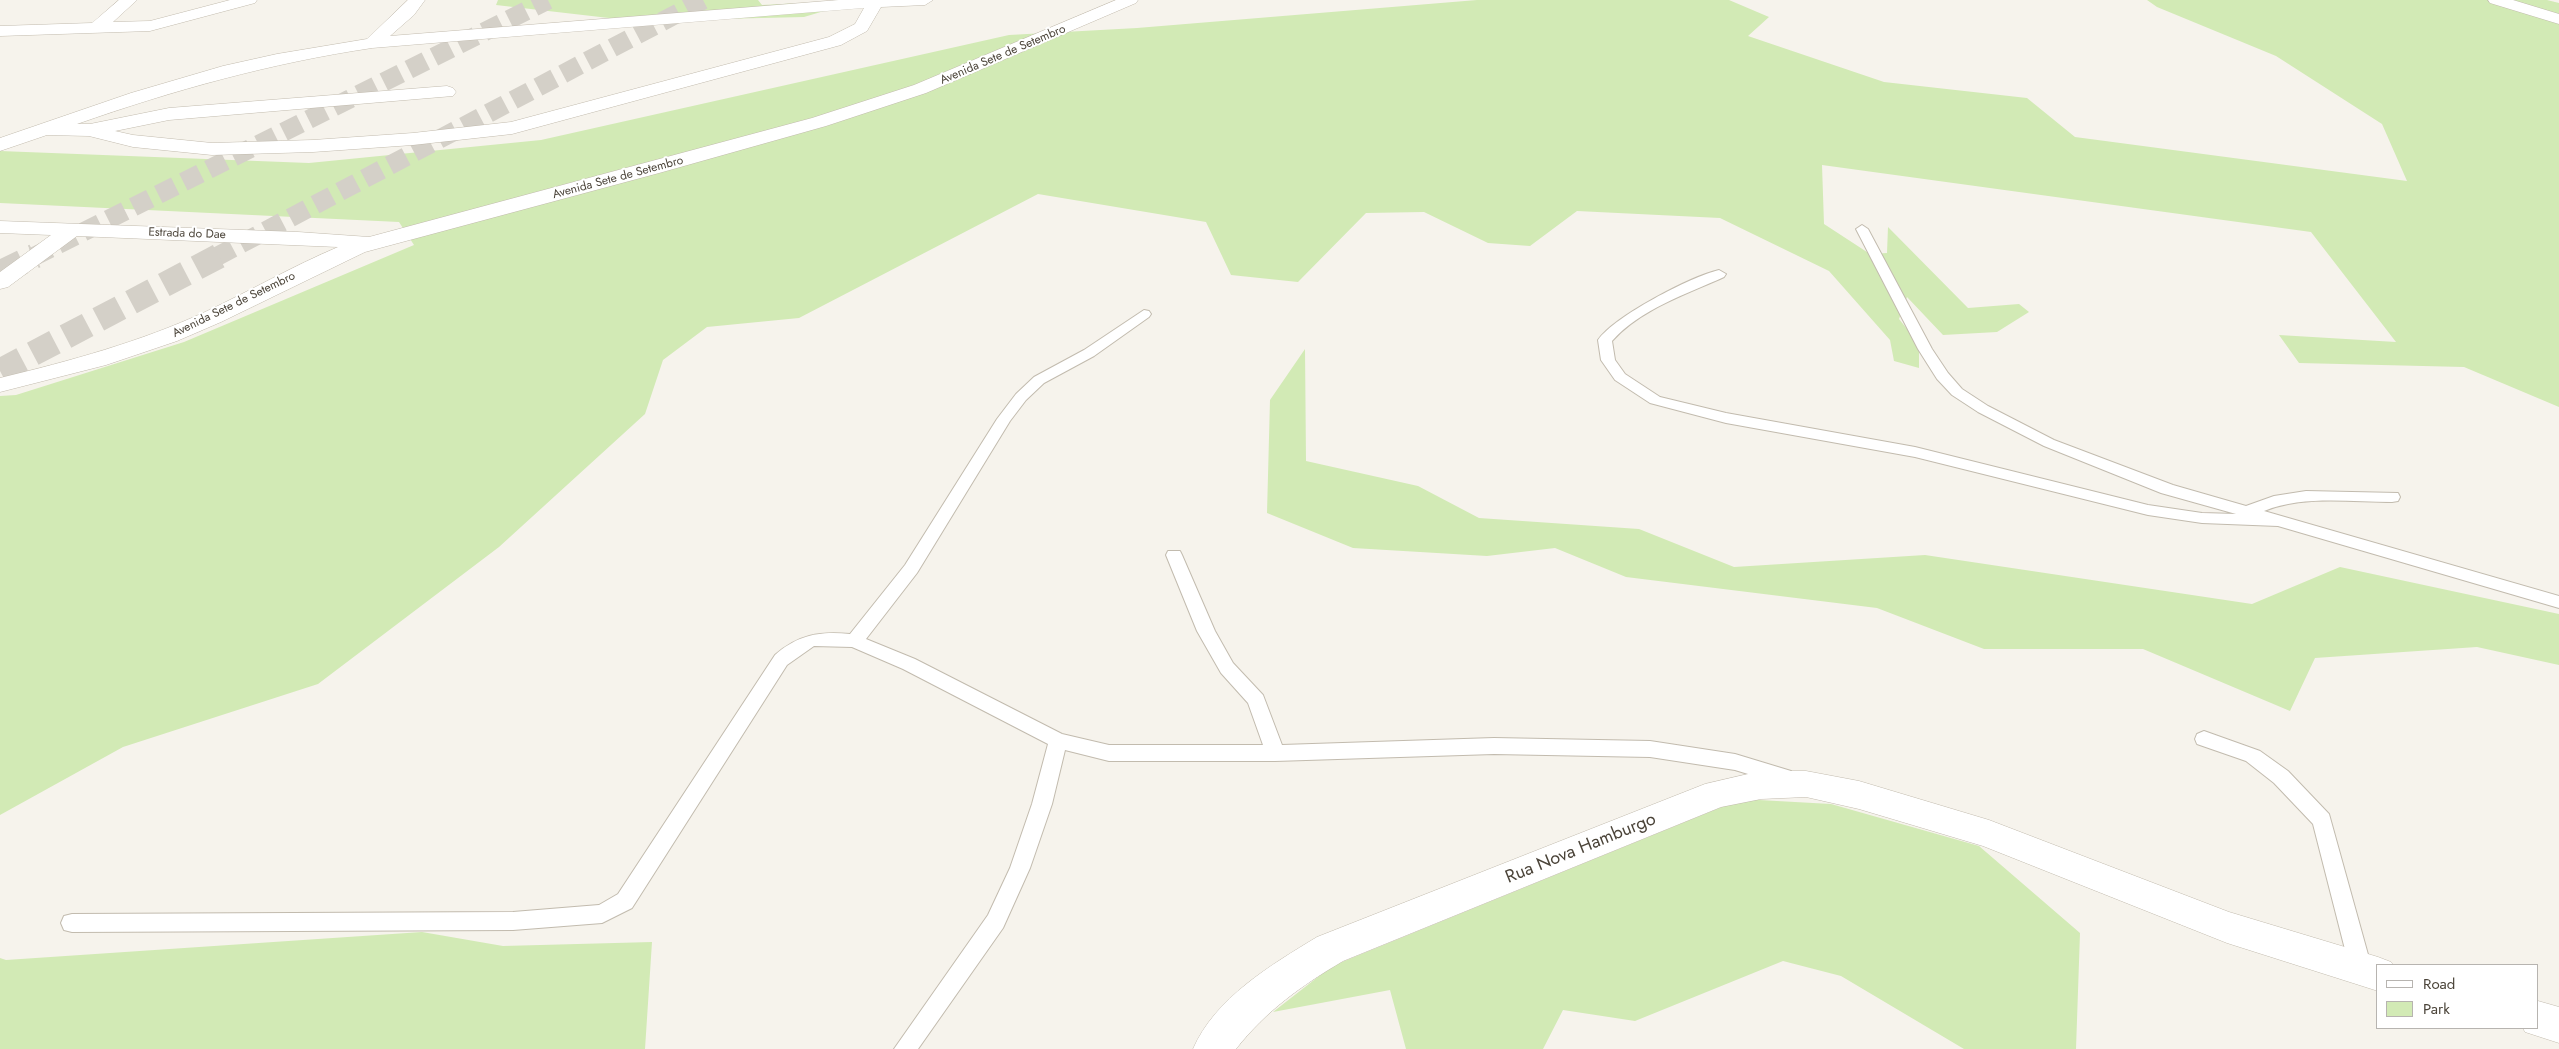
<!DOCTYPE html>
<html>
<head>
<meta charset="utf-8">
<style>
	body { margin:0 }
	#map { position:relative; width:2559px; height:1049px; overflow:hidden; background:#f6f3ec; font-family:Jost,sans-serif }
	canvas { display:block }
	.legend { position:absolute; left:2376px; top:964px; width:162px; height:65px; box-sizing:border-box; background:#fff; border:1px solid #b7b4b0; margin:0; padding:6px 9px; list-style:none; font-size:15px; color:#4b4439 }
	.legend li { display:flex; align-items:center; gap:10px; height:25px }
	.legend b { width:25px; border:1px solid #b7b4b0 }
</style>
</head>
<body>
<div id="map">
<canvas width="2559" height="1049"></canvas>
<ul class="legend">
<li><b style="height:6px;background:#fff"></b>Road</li>
<li><b style="height:14px;background:#d2eab5"></b>Park</li>
</ul>
</div>
<script>
const ctx = document.querySelector('canvas').getContext('2d');
ctx.lineJoin = 'round';
function fill(path, color) {
  ctx.fillStyle = color;
  ctx.fill(path, 'evenodd');
}
function stroke(path, color, width, dash) {
  ctx.strokeStyle = color;
  ctx.lineWidth = width;
  ctx.lineCap = dash ? 'butt' : 'round';
  ctx.setLineDash(dash || []);
  ctx.stroke(path);
}
function label(font, color, halo, rows, align = 'center') {
  ctx.font = font + ' Jost,sans-serif';
  ctx.lineWidth = 4;
  ctx.setLineDash([]);
  ctx.textBaseline = 'middle';
  ctx.strokeStyle = halo;
  ctx.fillStyle = color;
  for (const [text, x, y, turn = 0] of rows) {
    ctx.save();
    ctx.translate(x, y);
    ctx.rotate((+turn || 0) * Math.PI / 180);
    ctx.textAlign = isNaN(turn) ? turn : align;
    if (halo) ctx.strokeText(text, 0, 0);
    ctx.fillText(text, 0, 0);
    ctx.restore();
  }
}
const green = new Path2D(`
	M498,0H758L762,5L861,0L804,17L635,21L496,5Z
	M1477,0H1729L1769,17L1748,36L1884,82L2027,98L2075,137L2407,181L2382,124L2276,56L2157,7L2147,0H2547L2559,3V407L2464,367L2299,363L2279,335L2396,342L2311,232L1822,165L1824,224L1870,254L1887,253L1888,227L1968,308L2019,304L2029,312L1997,332L1943,335L1907,297L1899,319L1919,344V368L1894,361L1890,340L1829,271L1720,218L1577,211L1530,246L1488,243L1424,212L1366,213L1298,282L1231,275L1206,222L1038,194L799,318L707,327L663,360L645,414L499,547L318,684L123,747L0,815V396L16,395L184,342L414,245L399,222L0,203V151L309,163L541,140L1009,35L1137,28Z
	M1305,349L1306,461L1418,486L1479,518L1639,529L1734,567L1925,555L2252,604L2340,567L2559,614V665L2477,647L2315,658L2290,711L2143,649H1984L1877,608L1626,577L1555,548L1487,556L1353,548L1267,513L1270,400Z
	M1741,799L1831,804L1979,846L2080,933L2076,1049H1964L1841,976L1783,961L1635,1021L1563,1010L1543,1049H1406L1390,990L1273,1012L1332,966Z
	M422,932L503,946L652,942L645,1049H0V958L6,960Z`);
const motorwayTunnelFar1 = new Path2D(`
	M33,257L548,0
	M216,257L703,0`);
const motorwayTunnel = new Path2D(`
	M0,273L35,256
	M0,371L219,256`);
const service = new Path2D(`
	M1862,225L1868,229L1932,349L1948,373L1962,389L1988,406L2054,440L2173,485L2246,506L2274,496L2306,491L2398,493L2400,497L2398,501L2392,502C2350,502 2303,495 2264,511L2559,596V608L2278,526L2202,523L2148,515L1915,457L1726,423L1650,403L1615,380L1601,360L1598,340C1615,316 1690,277 1719,270L1726,274L1724,277C1687,294 1640,309 1612,341L1615,360L1625,374L1660,397L1726,413L1915,447L2148,505L2202,513L2236,514L2161,493L2044,446L1978,412L1952,395L1937,379L1918,349L1856,229Z
	M1144,310L1149,311L1151,314L1149,317L1094,356L1044,383L1026,400L1010,421L917,573L866,639L915,659L1062,734L1109,745H1263L1248,703L1221,673L1197,631L1166,555L1168,551H1180L1182,555L1215,631L1233,663L1263,695L1282,745L1494,738L1650,741L1735,754L1791,771L1794,777L1791,783L1784,785L1735,770L1650,757L1494,754L1275,761H1109L1065,750L1052,804L1030,868L1003,928L918,1049H894L988,915L1010,868L1032,804L1048,744L903,669L852,647L814,646L787,665L632,908L602,923L513,930L72,932L64,930L61,923L64,916L72,914L513,912L599,905L618,894L775,655C798,635 819,631 850,634L905,565L997,419L1016,394L1034,377L1084,350Z
	M2204,731L2260,751L2288,771L2329,814L2372,969L2369,976L2361,979L2353,976L2350,969L2313,824L2274,783L2246,761L2197,744L2195,739L2197,734Z`);
const minor = new Path2D(`
	M119,0H137L113,22L150,21L230,0H257L255,3L150,31L0,36V26L92,23Z
	M408,0H425L414,15L390,36L839,0H933L925,5L881,7L867,31L841,45L512,134L413,145L313,152L212,155L133,147L89,136L47,135L0,151V138L131,93L223,66L277,54L367,39ZM864,8L855,24L829,37L511,122L413,133L313,140L212,143L133,135L115,131L169,120L453,96L456,92L453,88L447,86L169,108L90,124H77C174,90 271,63 372,48Z
	M1116,0H1138L1136,3L926,93L826,126L659,173L365,252L221,322L177,341L106,365L0,392V378C70,361 140,342 205,312C250,291 293,266 338,247L77,236L8,287L0,289V272L51,235L0,233V221L298,232L369,237L812,118L914,85Z
	M2488,0H2513L2559,14V24L2490,3Z
	M1761,771H1806L1859,781L1989,820L2229,912L2378,957L2391,962L2393,965H2378V991L2227,943L1983,846L1859,809L1806,797L1761,799L1721,807L1343,961C1301,986 1267,1010 1236,1049H1193C1215,998 1271,965 1317,937L1705,784Z
	M2538,1001L2559,1007V1043L2525,1032L2523,1028H2538Z`);
const farStreetnames = [
	["Avenida Sete de Setembro",1003,55,-23],
	["Avenida Sete de Setembro",618,178,-15],
	["Estrada do Dae",187,234,2],
	["Avenida Sete de Setembro",234,305,-26]
];
const nearStreetnames = [
	["Rua Nova Hamburgo",1581,849,-22]
];
fill(green, '#d2eab5');
stroke(motorwayTunnelFar1, '#d4d0c8', 19, [19, 9]);
stroke(motorwayTunnel, '#d4d0c8', 25, [25, 12]);
stroke(service, '#c2bbae', 2);
stroke(minor, '#c2bbae', 1);
fill(service, '#fff');
fill(minor, '#fff');
label('12px', '#4b4439', '#fff', farStreetnames);
label('18px', '#4b4439', '#fff', nearStreetnames);
</script>
</body>
</html>
